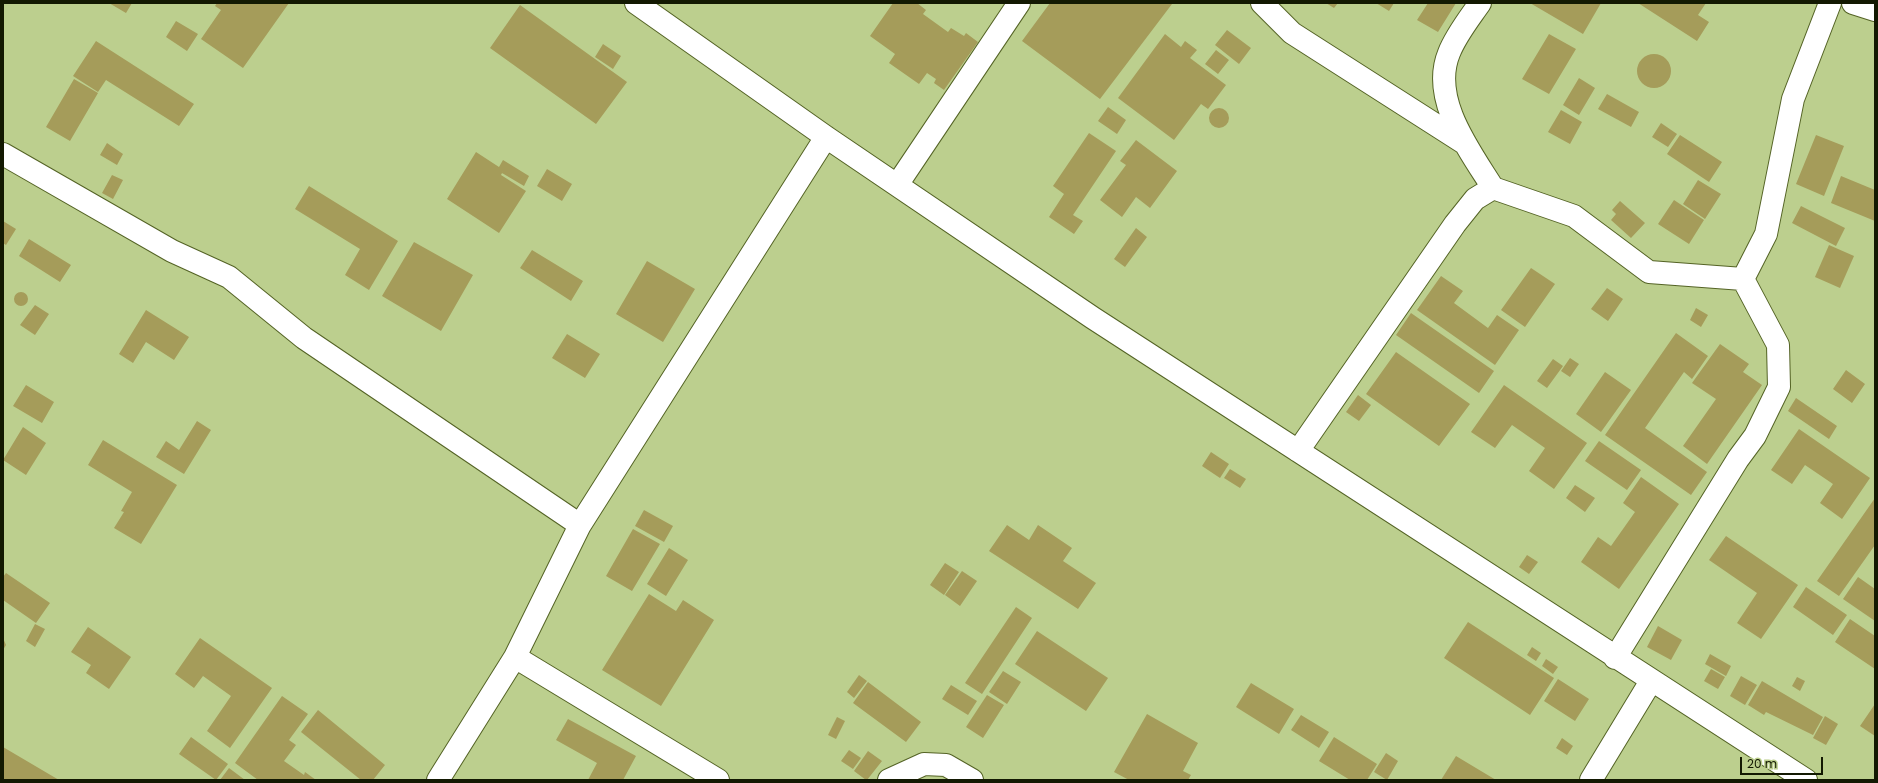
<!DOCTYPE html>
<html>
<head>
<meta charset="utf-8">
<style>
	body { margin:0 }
	#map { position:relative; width:1878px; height:783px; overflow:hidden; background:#bccf8e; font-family:Poppins,sans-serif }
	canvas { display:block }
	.frame { position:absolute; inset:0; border:4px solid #131902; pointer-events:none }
	.scale { position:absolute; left:1740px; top:757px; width:83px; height:18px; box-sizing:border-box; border:2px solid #131902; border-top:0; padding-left:5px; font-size:12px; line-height:14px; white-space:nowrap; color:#131902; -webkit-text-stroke:3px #bccf8e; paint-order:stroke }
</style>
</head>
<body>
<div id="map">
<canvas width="1878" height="783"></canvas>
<div class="frame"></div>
<div class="scale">20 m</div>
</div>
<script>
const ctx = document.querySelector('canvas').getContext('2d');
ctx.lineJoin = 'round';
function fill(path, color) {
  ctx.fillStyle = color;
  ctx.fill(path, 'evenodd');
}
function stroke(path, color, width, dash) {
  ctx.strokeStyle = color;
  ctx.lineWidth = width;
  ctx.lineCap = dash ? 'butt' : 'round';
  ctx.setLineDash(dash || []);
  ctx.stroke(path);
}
const building = new Path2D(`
	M109,3H132L126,13Z
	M217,3H289L243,68L201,39L221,10L215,6Z
	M893,3H917L926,10L923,14L948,32L951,28L964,36L966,33L978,42L944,90L934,83L936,79L927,73L919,84L889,63L895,54L870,36Z
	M1050,3H1171L1172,4L1100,99L1022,41Z
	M1326,3H1338L1334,8Z
	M1376,3H1394L1389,11Z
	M1428,3H1456L1438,32L1417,20Z
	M1530,3H1601L1583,34Z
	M1638,3H1706L1698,15L1709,22L1697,41Z
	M520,5L627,82L596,124L490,48Z
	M176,21L198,34L187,51L166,37Z
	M1227,30L1251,48L1239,64L1215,45Z
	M1165,34L1181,47L1185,41L1197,50L1190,58L1226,85L1208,109L1201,104L1174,140L1118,98Z
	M1549,34L1576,49L1549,94L1522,79Z
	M96,41L194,104L179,126L106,80L98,92L73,76Z
	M603,44L621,56L613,69L595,57Z
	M1216,50L1229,60L1218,74L1205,64Z
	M1637 71a17 17 0 1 1 34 0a17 17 0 1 1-34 0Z
	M1579,78L1595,88L1579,115L1563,105Z
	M74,79L98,93L70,141L46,127Z
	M1607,94L1639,112L1631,127L1598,109Z
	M1108,107L1126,120L1117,134L1098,121Z
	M1209 118a10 10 0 1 1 20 0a10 10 0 1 1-20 0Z
	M1561,110L1582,122L1570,144L1548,132Z
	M1661,123L1677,134L1668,147L1652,137Z
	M1089,133L1116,151L1073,215L1083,221L1074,234L1049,217L1064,194L1053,186Z
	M1680,135L1722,162L1709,182L1667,154Z
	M1816,135L1844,146L1824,196L1796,184Z
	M1136,140L1177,171L1150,208L1136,197L1122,217L1100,200L1126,165L1120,161Z
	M107,143L123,154L117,165L100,155Z
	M476,152L499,167L503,160L529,176L524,186L502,173L504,169L501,175L526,191L499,233L447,199Z
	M547,169L572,184L562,201L537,186Z
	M112,175L123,180L113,199L102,193Z
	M1841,176L1875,190V221L1831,203Z
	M1698,180L1721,194L1705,219L1683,204Z
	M309,186L398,241L369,290L345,275L360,249L295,209Z
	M1674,200L1704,220L1689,244L1658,224Z
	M1620,201L1645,223L1631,238L1611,220L1616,214L1612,210Z
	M1801,206L1845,228L1836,246L1792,223Z
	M3,221L16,229L6,245L3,243Z
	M1136,228L1147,237L1125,267L1114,259Z
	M29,239L71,265L60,282L19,256Z
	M414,242L473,275L441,331L382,296Z
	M1829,245L1854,256L1840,288L1815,277Z
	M532,250L583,281L571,301L520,268Z
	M647,261L695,289L663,342L616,314Z
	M1531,268L1555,284L1525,327L1501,310Z
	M1441,276L1463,291L1454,303L1488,328L1497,315L1519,330L1495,365L1417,310Z
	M1607,288L1623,299L1608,321L1591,309Z
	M14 299a7 7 0 1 1 14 0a7 7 0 1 1-14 0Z
	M35,305L49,314L35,335L20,325Z
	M1696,308L1708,315L1701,327L1690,320Z
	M146,310L189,337L174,360L146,342L133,363L119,354Z
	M1411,313L1494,371L1479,393L1396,335Z
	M1676,333L1708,356L1692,379L1684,372L1645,428L1707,472L1691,495L1605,435Z
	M567,334L600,354L585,378L552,358Z
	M1720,344L1749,364L1743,372L1762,385L1707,464L1683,446L1716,399L1692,383Z
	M1396,352L1470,404L1439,446L1366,394Z
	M1570,358L1579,364L1570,377L1561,371Z
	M1553,359L1563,366L1547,388L1537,381Z
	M1846,370L1865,384L1852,403L1833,389Z
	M1605,372L1631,390L1601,432L1576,414Z
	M26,385L54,402L42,423L13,406Z
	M1504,385L1587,443L1554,489L1529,471L1545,448L1512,425L1495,448L1471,432Z
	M1358,395L1371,405L1359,421L1346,412Z
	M1796,398L1837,426L1829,439L1788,411Z
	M197,421L211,430L184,474L156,457L166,441L179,450Z
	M23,427L46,443L26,475L3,460Z
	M1799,429L1870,478L1842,519L1820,503L1833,484L1805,465L1792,484L1771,470Z
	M103,440L177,485L141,544L114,528L124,512L121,511L132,492L88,465Z
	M1599,441L1641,470L1627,490L1585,461Z
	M1211,452L1229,464L1220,478L1202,466Z
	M1230,469L1246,479L1240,488L1224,478Z
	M1641,477L1679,504L1619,589L1581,562L1598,537L1611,546L1635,512L1623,503Z
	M1575,485L1595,498L1585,512L1566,498Z
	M1875,498V545L1839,596L1817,581Z
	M644,510L673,526L664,542L635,526Z
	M1007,525L1029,540L1038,525L1072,548L1063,561L1096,583L1078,609L989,551Z
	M633,529L660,544L632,591L606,576Z
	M1726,536L1798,585L1761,639L1737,623L1757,593L1709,560Z
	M669,548L688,560L666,596L647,584Z
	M1527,555L1538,562L1529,574L1519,567Z
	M945,563L959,572L944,595L930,585Z
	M962,571L977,581L960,606L945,595Z
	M6,573L50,603L36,623L3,600V577Z
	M1858,577L1875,589V621L1843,599Z
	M1806,587L1847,615L1833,635L1793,607Z
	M649,594L676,611L683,600L714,620L661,706L602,670Z
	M1016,607L1032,618L982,694L965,683Z
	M1850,619L1875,636V669L1835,642Z
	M1468,622L1554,678L1530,715L1444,658Z
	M35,624L45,629L35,647L26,641Z
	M1658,626L1682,640L1671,660L1647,647Z
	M88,627L131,657L109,689L86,673L91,665L71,652Z
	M1037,631L1108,678L1086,711L1015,664Z
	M3,638L6,645L3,650Z
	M200,638L272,688L230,748L207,731L231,696L203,676L194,688L175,674Z
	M1532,647L1541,653L1536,661L1527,655Z
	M1710,654L1731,666L1726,676L1705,664Z
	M1546,659L1558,667L1553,674L1542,666Z
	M1711,669L1725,677L1718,689L1704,681Z
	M1003,671L1021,682L1007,704L989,692Z
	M859,675L867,681L854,698L847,692Z
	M1741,676L1757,685L1745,705L1730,696Z
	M1797,677L1805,681L1800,691L1792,686Z
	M1558,679L1589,699L1575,721L1544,701Z
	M1762,681L1823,717L1813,735L1766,712L1764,715L1748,705Z
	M868,682L921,722L906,742L853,703Z
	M1251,683L1294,709L1279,734L1236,707Z
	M951,685L977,701L968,715L942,699Z
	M987,695L1004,705L983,738L966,727Z
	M282,696L308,714L289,740L296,745L284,761L304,775L305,772L316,780H258L235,763Z
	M1875,704V736L1860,726Z
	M318,710L385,765L373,780H361L301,732Z
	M1147,714L1198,743L1183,771L1191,775L1188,780H1129L1114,772Z
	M1301,715L1329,732L1319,748L1291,730Z
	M1825,716L1838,724L1826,745L1813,738Z
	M837,717L845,721L836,739L828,735Z
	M568,719L636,756L623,780H588L597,763L556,740Z
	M191,737L228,764L216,780L179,754Z
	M1334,737L1377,764L1367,780H1350L1319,761Z
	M1562,738L1573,746L1567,755L1556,748Z
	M3,747L59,780H3Z
	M849,750L861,758L853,769L841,761Z
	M868,751L882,761L867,780H866L854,771Z
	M1386,753L1398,761L1387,780L1374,772Z
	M1456,756L1496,780H1441Z
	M229,768L245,780H220Z`);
const minor = new Path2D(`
	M636,3L826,137L1093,318L1806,780
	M1262,3L1292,33L1464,143
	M1480,3C1469,19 1456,35 1449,53C1430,99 1470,151 1493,188
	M1853,3L1875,10
	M3,154L172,251L229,277L304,338L580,525
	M897,185L1019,3
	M1298,451L1455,224L1475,199L1493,188L1574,216L1649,272L1743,279
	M515,657L718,780
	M1615,658L1738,459L1755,436L1779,387L1778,345L1743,279L1766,234L1793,99L1830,3
	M438,780L515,657L580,525L826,137
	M889,780L924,764L946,765L972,780
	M1591,780L1651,681`);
fill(building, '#a59c5a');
stroke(minor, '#546325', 24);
stroke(minor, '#fff', 22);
</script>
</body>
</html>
